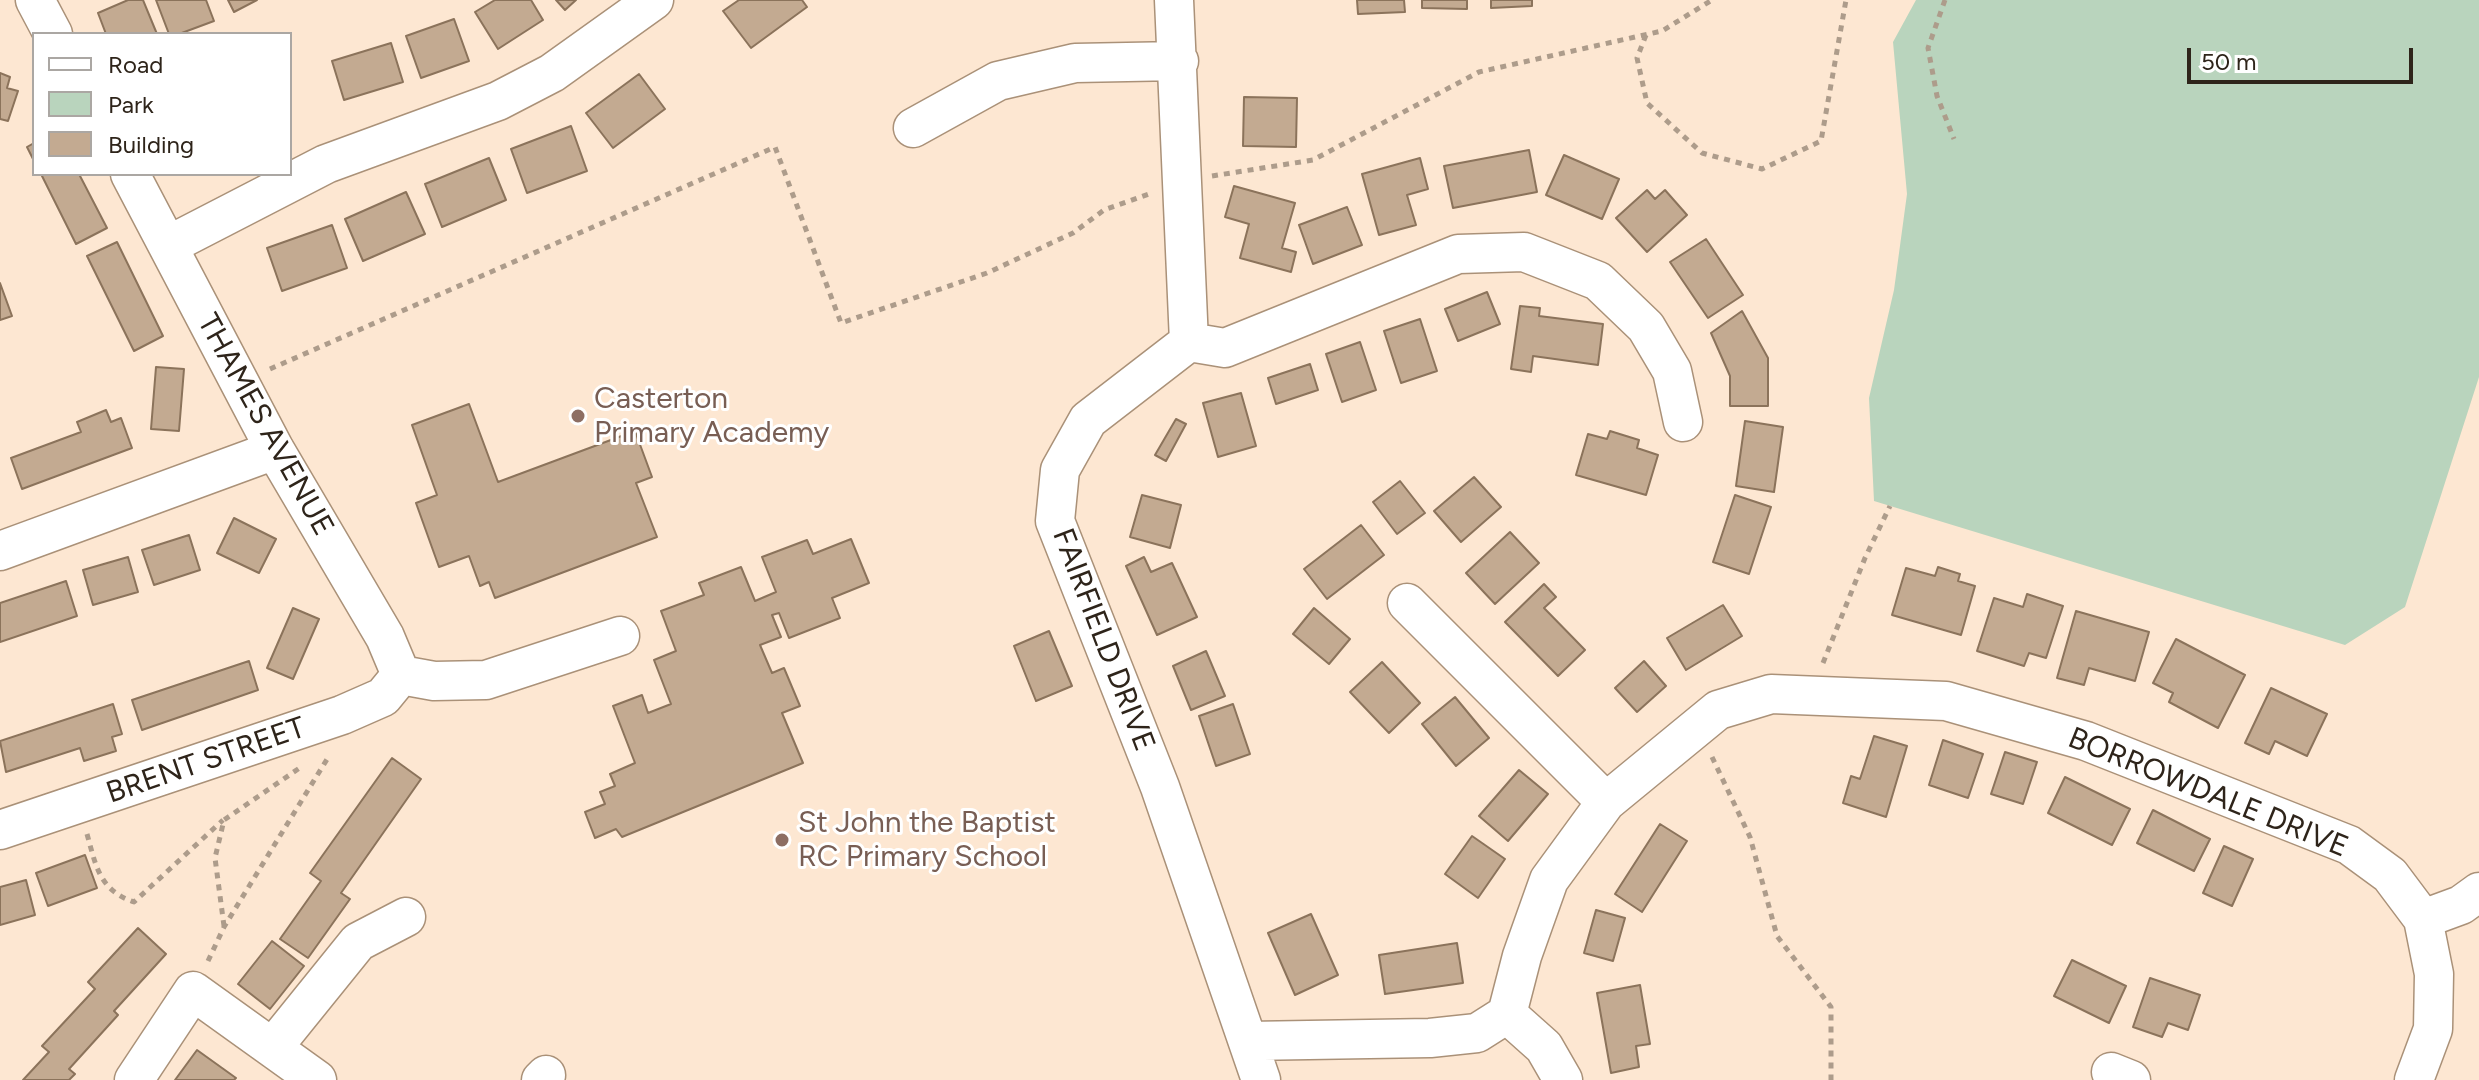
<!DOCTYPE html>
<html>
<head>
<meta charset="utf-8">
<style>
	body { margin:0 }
	#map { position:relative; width:2479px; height:1080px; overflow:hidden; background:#fde7d2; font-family:Figtree,sans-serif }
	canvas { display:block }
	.legend { position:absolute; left:32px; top:32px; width:260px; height:144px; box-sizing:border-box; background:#fff; border:2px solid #aba7a3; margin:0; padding:10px 14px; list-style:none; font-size:24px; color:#2e241a }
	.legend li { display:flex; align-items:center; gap:16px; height:40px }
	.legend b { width:40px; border:2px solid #aba7a3 }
	.scale { position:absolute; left:2187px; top:48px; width:226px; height:36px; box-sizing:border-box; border:4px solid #2e241a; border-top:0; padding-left:10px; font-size:24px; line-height:28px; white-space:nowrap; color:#2e241a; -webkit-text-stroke:6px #fff; paint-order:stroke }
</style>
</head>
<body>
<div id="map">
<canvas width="2479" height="1080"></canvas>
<ul class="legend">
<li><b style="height:10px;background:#fff"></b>Road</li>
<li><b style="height:22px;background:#b9d4bd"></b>Park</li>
<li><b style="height:22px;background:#c3aa91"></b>Building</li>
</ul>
<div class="scale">50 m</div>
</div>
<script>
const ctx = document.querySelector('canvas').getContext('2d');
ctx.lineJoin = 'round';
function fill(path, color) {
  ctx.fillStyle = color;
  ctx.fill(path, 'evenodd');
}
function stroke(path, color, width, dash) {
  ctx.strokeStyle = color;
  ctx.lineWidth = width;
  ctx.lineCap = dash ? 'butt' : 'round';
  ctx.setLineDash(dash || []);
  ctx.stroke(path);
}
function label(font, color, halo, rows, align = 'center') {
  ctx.font = font + ' Figtree,sans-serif';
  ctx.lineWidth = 6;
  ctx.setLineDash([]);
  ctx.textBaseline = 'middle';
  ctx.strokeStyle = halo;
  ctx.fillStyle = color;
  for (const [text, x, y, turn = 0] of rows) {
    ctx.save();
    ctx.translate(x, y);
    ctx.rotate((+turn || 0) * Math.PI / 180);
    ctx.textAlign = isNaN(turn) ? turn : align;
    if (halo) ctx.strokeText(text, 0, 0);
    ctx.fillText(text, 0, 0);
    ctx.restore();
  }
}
const green = new Path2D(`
	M1916,0H2479V377L2405,607L2345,645L1874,501L1869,398L1894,290L1907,194L1893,42Z`);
const building = new Path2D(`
	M128,0H143L157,34H106L98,13Z
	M156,0H206L214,21L179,34H169Z
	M228,0H257L234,12Z
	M495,0H531L543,20L498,49L475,12Z
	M556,0H576L565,10Z
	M739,0H802L807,7L751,48L723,11Z
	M1357,0H1404L1405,12L1358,14Z
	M1422,0H1467V9L1422,8Z
	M1491,0H1532V6L1491,8Z
	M454,19L469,61L421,78L406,36Z
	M391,43L403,82L344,100L332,61Z
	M0,73L10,77L7,88L18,91L8,121L0,119Z
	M639,74L665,109L613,148L586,113Z
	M1244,97L1297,98L1296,147L1243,146Z
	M571,126L587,171L527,193L511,149Z
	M34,143V161L27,147Z
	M1529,150L1537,192L1453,208L1444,166Z
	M1564,155L1619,179L1602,219L1546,195Z
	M489,158L506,200L442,227L425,184Z
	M1420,158L1428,189L1407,195L1416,225L1379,235L1362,174Z
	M41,174H79L107,228L76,244Z
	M1234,186L1295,203L1282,248L1296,252L1291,272L1240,258L1249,224L1225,217Z
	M1647,190L1655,199L1665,190L1687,215L1647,252L1616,218Z
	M406,192L425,234L363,261L345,219Z
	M1347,207L1362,245L1313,264L1299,225Z
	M332,225L347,268L282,291L267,248Z
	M1706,239L1743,295L1708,318L1670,262Z
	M117,242L163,336L134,351L87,256Z
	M0,283L12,316L0,320Z
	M1487,292L1500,324L1458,341L1445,309Z
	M1520,306L1540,308L1539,316L1603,324L1598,365L1533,356L1531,372L1511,369Z
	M1742,311L1768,358V406H1730V376L1711,333Z
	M1420,319L1437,371L1401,383L1384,331Z
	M1360,342L1376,390L1342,402L1326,354Z
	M1310,364L1318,390L1276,404L1268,378Z
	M156,367L184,369L179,431L151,429Z
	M1241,393L1256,446L1218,457L1203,403Z
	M469,404L498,482L635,431L652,477L636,483L657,537L495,598L489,582L480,586L469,556L439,567L416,503L437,495L412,425Z
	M106,410L111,422L121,418L132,448L22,489L11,458L81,432L77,422Z
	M1176,419L1186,424L1166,461L1155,455Z
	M1745,421L1783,427L1774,492L1736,486Z
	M1610,431L1639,440L1637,448L1658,455L1646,495L1576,475L1588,434L1607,439Z
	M1474,477L1501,507L1461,542L1434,511Z
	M1400,481L1425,513L1397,534L1373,502Z
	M1142,495L1181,505L1170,548L1130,537Z
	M1735,495L1771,507L1749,574L1713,562Z
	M234,518L276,539L259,573L217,553Z
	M1361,525L1384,555L1327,599L1304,569Z
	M1510,532L1539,563L1495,604L1466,573Z
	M189,535L200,570L154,585L142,550Z
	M851,539L869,583L832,598L840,618L789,638L779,613L772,615L781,637L760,645L772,673L784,668L800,706L782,713L803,763L622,837L616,829L595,838L585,812L605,804L600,792L615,786L610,774L635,763L613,706L642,695L648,713L671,704L654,660L676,651L661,611L704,595L699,583L741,567L755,601L776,592L762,557L807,540L813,554Z
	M128,557L138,592L93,605L83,570Z
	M1144,557L1151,572L1172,563L1197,617L1157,635L1126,566Z
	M1938,567L1960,574L1958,581L1975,586L1961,635L1892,615L1906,568L1935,576Z
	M66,581L77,616L0,642V603Z
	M1544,584L1556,597L1544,608L1585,650L1558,676L1505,622Z
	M2027,594L2063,606L2046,658L2029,653L2024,666L1977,651L1994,598L2023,607Z
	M1723,605L1742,636L1686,670L1667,638Z
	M293,608L319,619L293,679L267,668Z
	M1314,608L1350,639L1329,664L1293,634Z
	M2076,611L2149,632L2135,681L2089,668L2084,685L2057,678Z
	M1049,631L1072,686L1036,701L1014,646Z
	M2176,639L2245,675L2218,728L2169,702L2173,693L2153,683Z
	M1206,651L1225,696L1191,710L1173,666Z
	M249,661L258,690L142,730L132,700Z
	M1644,661L1666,686L1637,712L1615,688Z
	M1382,662L1420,703L1389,733L1350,692Z
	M2271,688L2327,714L2307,756L2275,741L2269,754L2245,743Z
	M1455,697L1489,738L1456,766L1422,724Z
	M113,704L122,734L112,737L116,751L84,761L80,748L6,772L0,741Z
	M1233,704L1250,754L1216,766L1199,716Z
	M1874,736L1907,746L1886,817L1843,803L1851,776L1860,779Z
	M1943,740L1983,754L1968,798L1929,785Z
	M2005,752L2037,762L2023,804L1991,794Z
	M392,758L421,779L341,893L350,899L308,958L280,939L321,881L310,873Z
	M1519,770L1548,794L1508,841L1479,816Z
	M2065,777L2130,809L2112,845L2048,813Z
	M2153,810L2210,839L2194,871L2137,843Z
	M1660,824L1687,841L1642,912L1615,894Z
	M1472,836L1505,859L1478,898L1445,874Z
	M2224,846L2253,859L2232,906L2203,893Z
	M85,855L97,888L48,906L36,873Z
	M26,880L35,915L0,925V887Z
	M1596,910L1625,918L1613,961L1584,953Z
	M1311,914L1338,975L1295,995L1268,933Z
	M138,928L166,954L114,1011L118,1015L69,1069L75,1074L69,1080H23L49,1052L42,1046L95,989L88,982Z
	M272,941L304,966L270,1009L238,984Z
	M1457,943L1463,983L1385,994L1379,955Z
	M2072,960L2126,986L2109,1023L2054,996Z
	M2150,978L2200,995L2188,1030L2168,1023L2162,1037L2133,1027Z
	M1640,985L1650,1044L1636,1046L1639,1067L1611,1073L1597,993Z
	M197,1050L236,1078L234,1080H175Z`);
const path = new Path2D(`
	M1945,0L1928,48L1937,96L1954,139
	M1646,35L1637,58L1647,103L1702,153L1762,169L1821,141L1846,0
	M1212,176L1313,160L1479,72L1662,31L1712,0
	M270,369L775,147L841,323L987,273L1073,233L1104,210L1149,194
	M1823,663L1865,558L1890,506
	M1712,757L1750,837L1777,936L1831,1007V1080
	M87,834C96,866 99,890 134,902L223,820
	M224,926L215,858L224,820L301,767
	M208,961L224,927L329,756`);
const minor = new Path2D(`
	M35,0L53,34
	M1174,0L1189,342
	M913,128L998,81L1075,63L1179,61
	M130,174L275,450L385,637L401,675
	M169,245L326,164L498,101L552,73L654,0
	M1189,342L1088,420L1060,470L1055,521L1160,787L1261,1080
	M1189,342L1225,348L1458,254L1524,252L1598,281L1646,327L1672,371L1683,422
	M0,551L275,450
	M1407,603L1606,802
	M401,675L434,681L486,680L620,636
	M0,830L342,715L383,697L401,675
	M2423,919L2461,905L2479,892
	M1248,1041L1430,1038L1477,1033L1507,1014
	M274,1046L358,942L406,917
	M2111,1072L2131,1080
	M134,1080L193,991L317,1080
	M541,1080L546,1075
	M1563,1080L1544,1047L1507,1014L1522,956L1549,880L1606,802L1718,710L1771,694L1946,701L2086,741L2349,845L2390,875L2423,919L2434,974L2433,1029L2414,1080`);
const markers = [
	[578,416,8,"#8d6e63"],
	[782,840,8,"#8d6e63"]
];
const educationNames = [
	["Casterton",594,399],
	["Primary Academy",594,433],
	["St John the Baptist",798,823],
	["RC Primary School",798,857]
];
const streetNames = [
	["THAMES AVENUE",265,425,61],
	["FAIRFIELD DRIVE",1103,640,69],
	["BRENT STREET",206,761,-19],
	["BORROWDALE DRIVE",2208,793,22]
];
fill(green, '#b9d4bd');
fill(building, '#c3aa91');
stroke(building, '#8b735b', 2);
stroke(minor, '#aa9178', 41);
stroke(path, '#ad9c8b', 5, [6, 6]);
stroke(minor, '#fff', 38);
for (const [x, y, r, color] of markers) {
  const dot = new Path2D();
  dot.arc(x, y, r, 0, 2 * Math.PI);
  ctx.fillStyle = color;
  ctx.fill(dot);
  stroke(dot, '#fff', 3);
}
label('30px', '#785e54', '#fff', educationNames, 'left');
label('30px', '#2e241a', '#fff', streetNames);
</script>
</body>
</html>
